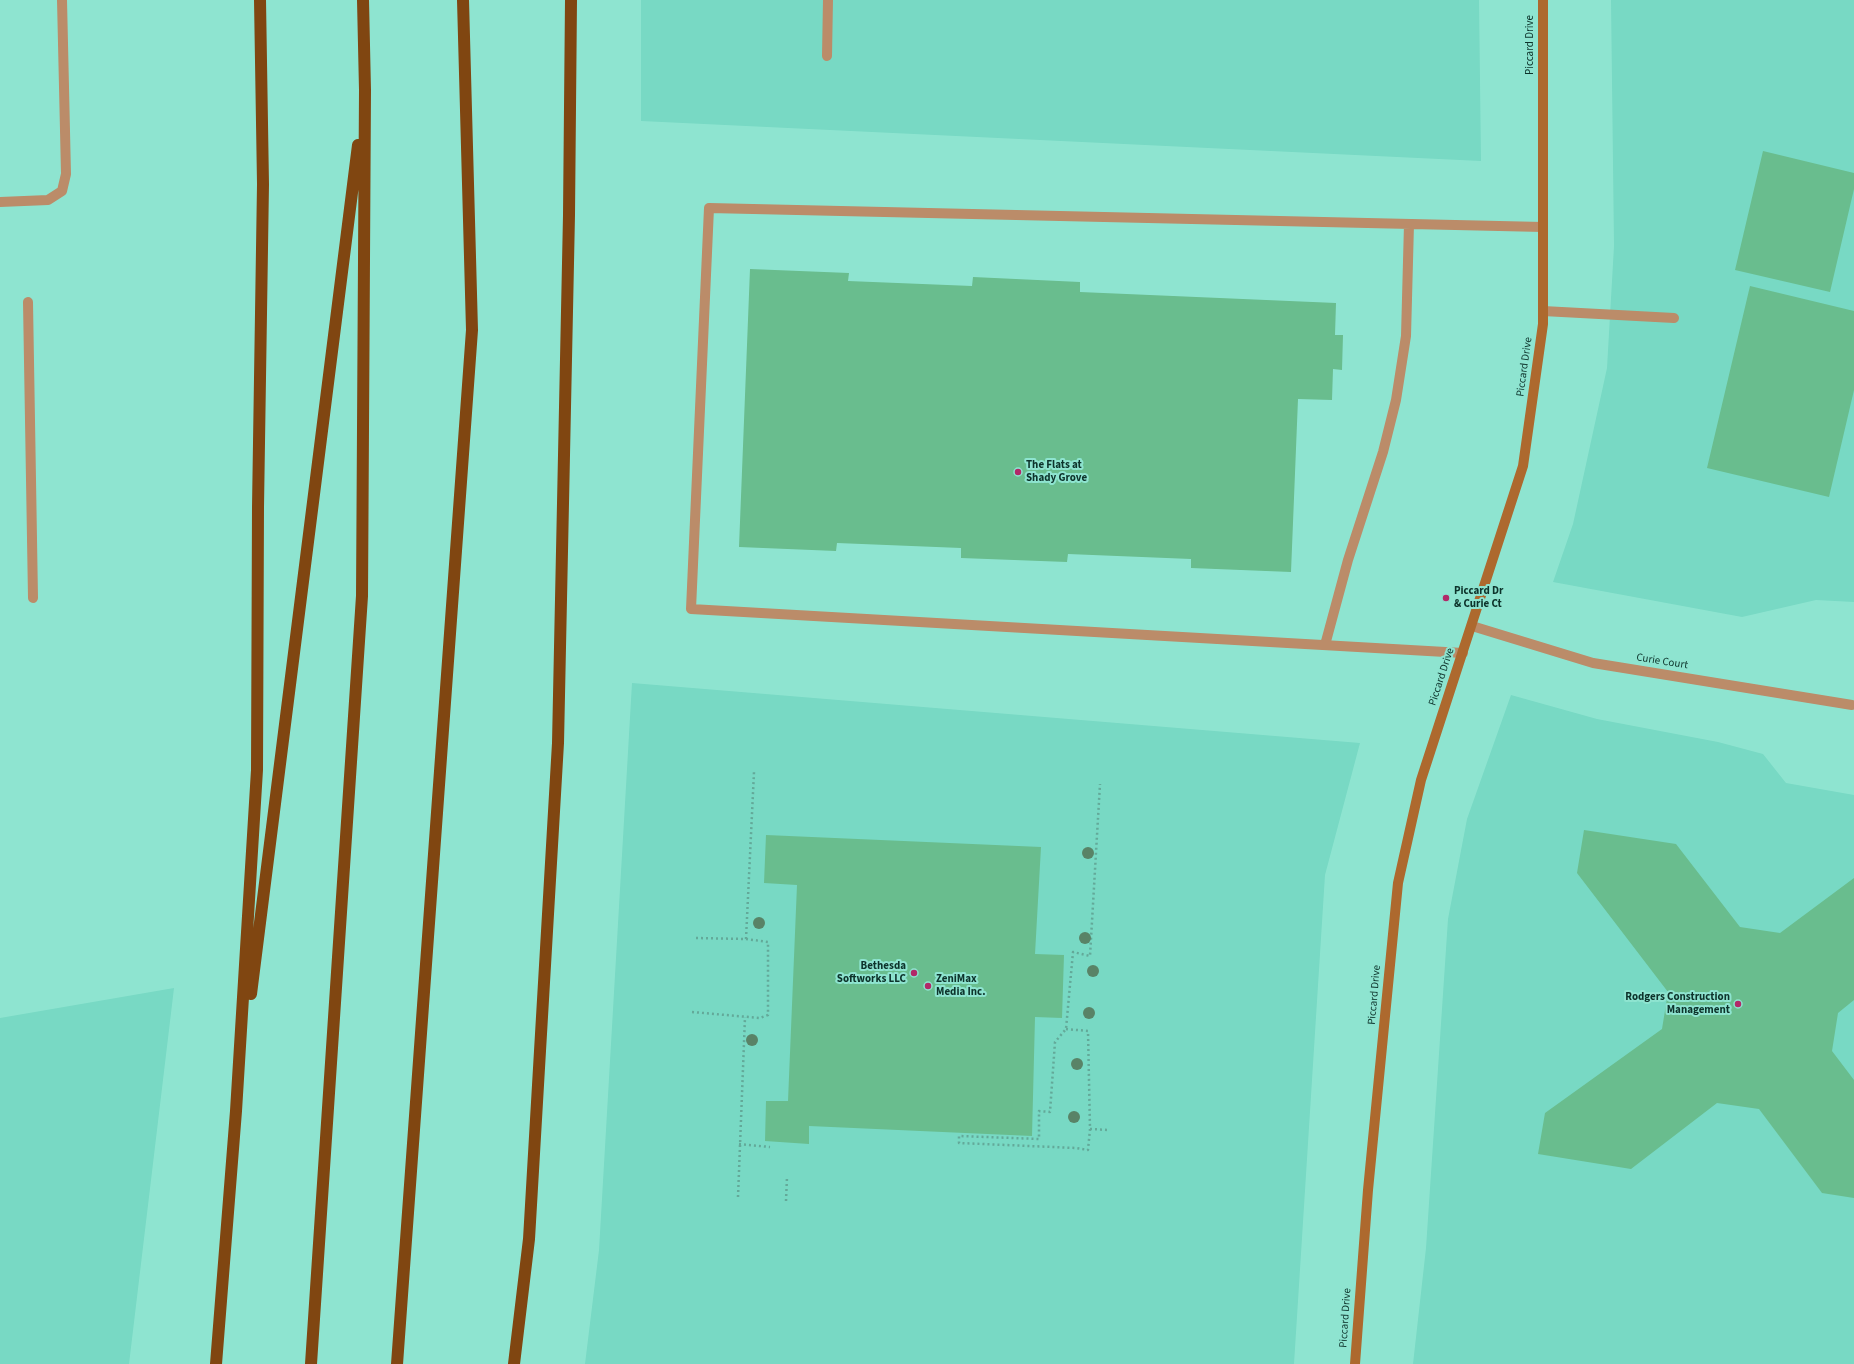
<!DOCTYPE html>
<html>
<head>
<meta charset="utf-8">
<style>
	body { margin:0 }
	canvas { display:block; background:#8ee4d0 }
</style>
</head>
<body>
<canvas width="1854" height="1364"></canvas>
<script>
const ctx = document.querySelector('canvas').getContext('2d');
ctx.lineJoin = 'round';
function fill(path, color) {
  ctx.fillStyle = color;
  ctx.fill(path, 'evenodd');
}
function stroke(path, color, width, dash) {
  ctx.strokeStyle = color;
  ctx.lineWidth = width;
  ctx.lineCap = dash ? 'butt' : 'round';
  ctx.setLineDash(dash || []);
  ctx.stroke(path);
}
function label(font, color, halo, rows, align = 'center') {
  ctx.font = font + ' "Source Sans 3",sans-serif';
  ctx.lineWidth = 4;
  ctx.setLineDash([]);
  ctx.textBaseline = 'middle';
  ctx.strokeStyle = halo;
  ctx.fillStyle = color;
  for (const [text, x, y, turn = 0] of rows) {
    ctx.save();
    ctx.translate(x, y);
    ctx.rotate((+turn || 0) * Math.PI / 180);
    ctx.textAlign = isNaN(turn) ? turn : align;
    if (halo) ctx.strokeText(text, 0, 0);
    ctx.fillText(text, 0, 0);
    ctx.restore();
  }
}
const built = new Path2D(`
	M641,0H1479L1481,161L641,121Z
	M1611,0H1854V602L1816,600L1742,617L1553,582L1573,524L1607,368L1614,246Z
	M632,683L1360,743L1325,875L1294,1364H585L599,1250Z
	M1511,695L1597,719L1718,742L1763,754L1786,783L1854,795V1364H1413L1426,1248L1448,919L1467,819Z
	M174,988L129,1364H0V1018Z`);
const building = new Path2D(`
	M1763,151L1854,173V189L1830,292L1735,270Z
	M750,269L849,273L848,281L972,286L973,277L1080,282V292L1336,303L1335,335H1343L1342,370L1333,369L1332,400L1298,399L1291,572L1191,568V559L1068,554L1067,562L961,558V548L837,543L836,551L739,547Z
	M1750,286L1854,311V390L1829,497L1707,468Z
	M1584,830L1676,844L1740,927L1780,933L1854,878V1000L1838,1013L1832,1051L1854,1080V1198L1822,1193L1759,1109L1717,1103L1631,1169L1538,1154L1545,1113L1662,1029L1668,992L1577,873Z
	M766,835L1041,847L1035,954L1064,955L1062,1018L1035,1017L1032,1136L809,1126V1144L765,1141L766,1101H788L797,885L764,883Z`);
const path = new Path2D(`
	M746,939L754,772
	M692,1012L760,1018L768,1015V942L746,939L695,938
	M1066,1029L1088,1031L1090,1129L1088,1150L1076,1148L959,1143V1136L1039,1139V1111L1050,1112L1055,1042L1066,1029L1073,952L1090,956L1100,784
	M1090,1129L1109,1130
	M739,1144L770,1147
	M738,1197L745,1017
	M786,1201L787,1177`);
const lane = new Path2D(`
	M827,56L828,0
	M0,202L48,200L62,191L66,174L62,0
	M28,302L33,598
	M1543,311L1674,318
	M1325,645L1348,560L1383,452L1396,400L1406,336L1409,224
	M1463,653L691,609L709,208L1543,227`);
const street = new Path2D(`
	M1472,626L1593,663L1852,705`);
const secondary = new Path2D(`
	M1355,1364L1368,1190L1398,883L1421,780L1523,466L1543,324V0`);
const highway = new Path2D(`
	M251,994L358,145
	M216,1364L236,1111L257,770L258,507L263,184L260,0
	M311,1364L362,596L365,90L363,0
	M397,1364L472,330L463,0
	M514,1364L529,1239L558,743L569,215L571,0`);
const trees = [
	[1088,853],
	[759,923],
	[1085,938],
	[1093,971],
	[1089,1013],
	[752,1040],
	[1077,1064],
	[1074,1117]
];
const markers = [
	[1018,472,4,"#b22868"],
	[1446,598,4,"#b22868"],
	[914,973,4,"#b22868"],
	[928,986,4,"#b22868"],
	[1738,1004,4,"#b22868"]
];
const streetNames = [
	["Piccard Drive",1531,45,-90],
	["Piccard Drive",1525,367,-82],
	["Curie Court",1662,662,9],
	["Piccard Drive",1442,677,-72],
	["Piccard Drive",1375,995,-85],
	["Piccard Drive",1346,1318,-86]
];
const poiNames = [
	["The Flats at",1026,466],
	["Shady Grove",1026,479],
	["Piccard Dr",1454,592],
	["& Curie Ct",1454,605],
	["Bethesda",906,967,"right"],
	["Softworks LLC",906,980,"right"],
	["ZeniMax",936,980],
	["Media Inc.",936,993],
	["Rodgers Construction",1730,998,"right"],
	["Management",1730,1011,"right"]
];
fill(built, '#78d9c4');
fill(building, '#69bd8e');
stroke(path, '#63a999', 2.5, [2, 3]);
stroke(lane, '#bb8c69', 10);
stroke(street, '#bb8c69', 10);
stroke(secondary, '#ad692e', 10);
stroke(highway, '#804611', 12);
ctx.fillStyle = '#598367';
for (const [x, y] of trees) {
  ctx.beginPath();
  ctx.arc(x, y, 6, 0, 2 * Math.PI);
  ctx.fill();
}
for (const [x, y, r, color] of markers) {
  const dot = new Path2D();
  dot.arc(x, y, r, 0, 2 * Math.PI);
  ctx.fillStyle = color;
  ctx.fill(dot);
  stroke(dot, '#8ee4d0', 1.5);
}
label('11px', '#0d332b', '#8ee4d0', streetNames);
label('bold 11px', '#0d332b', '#8ee4d0', poiNames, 'left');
</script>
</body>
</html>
